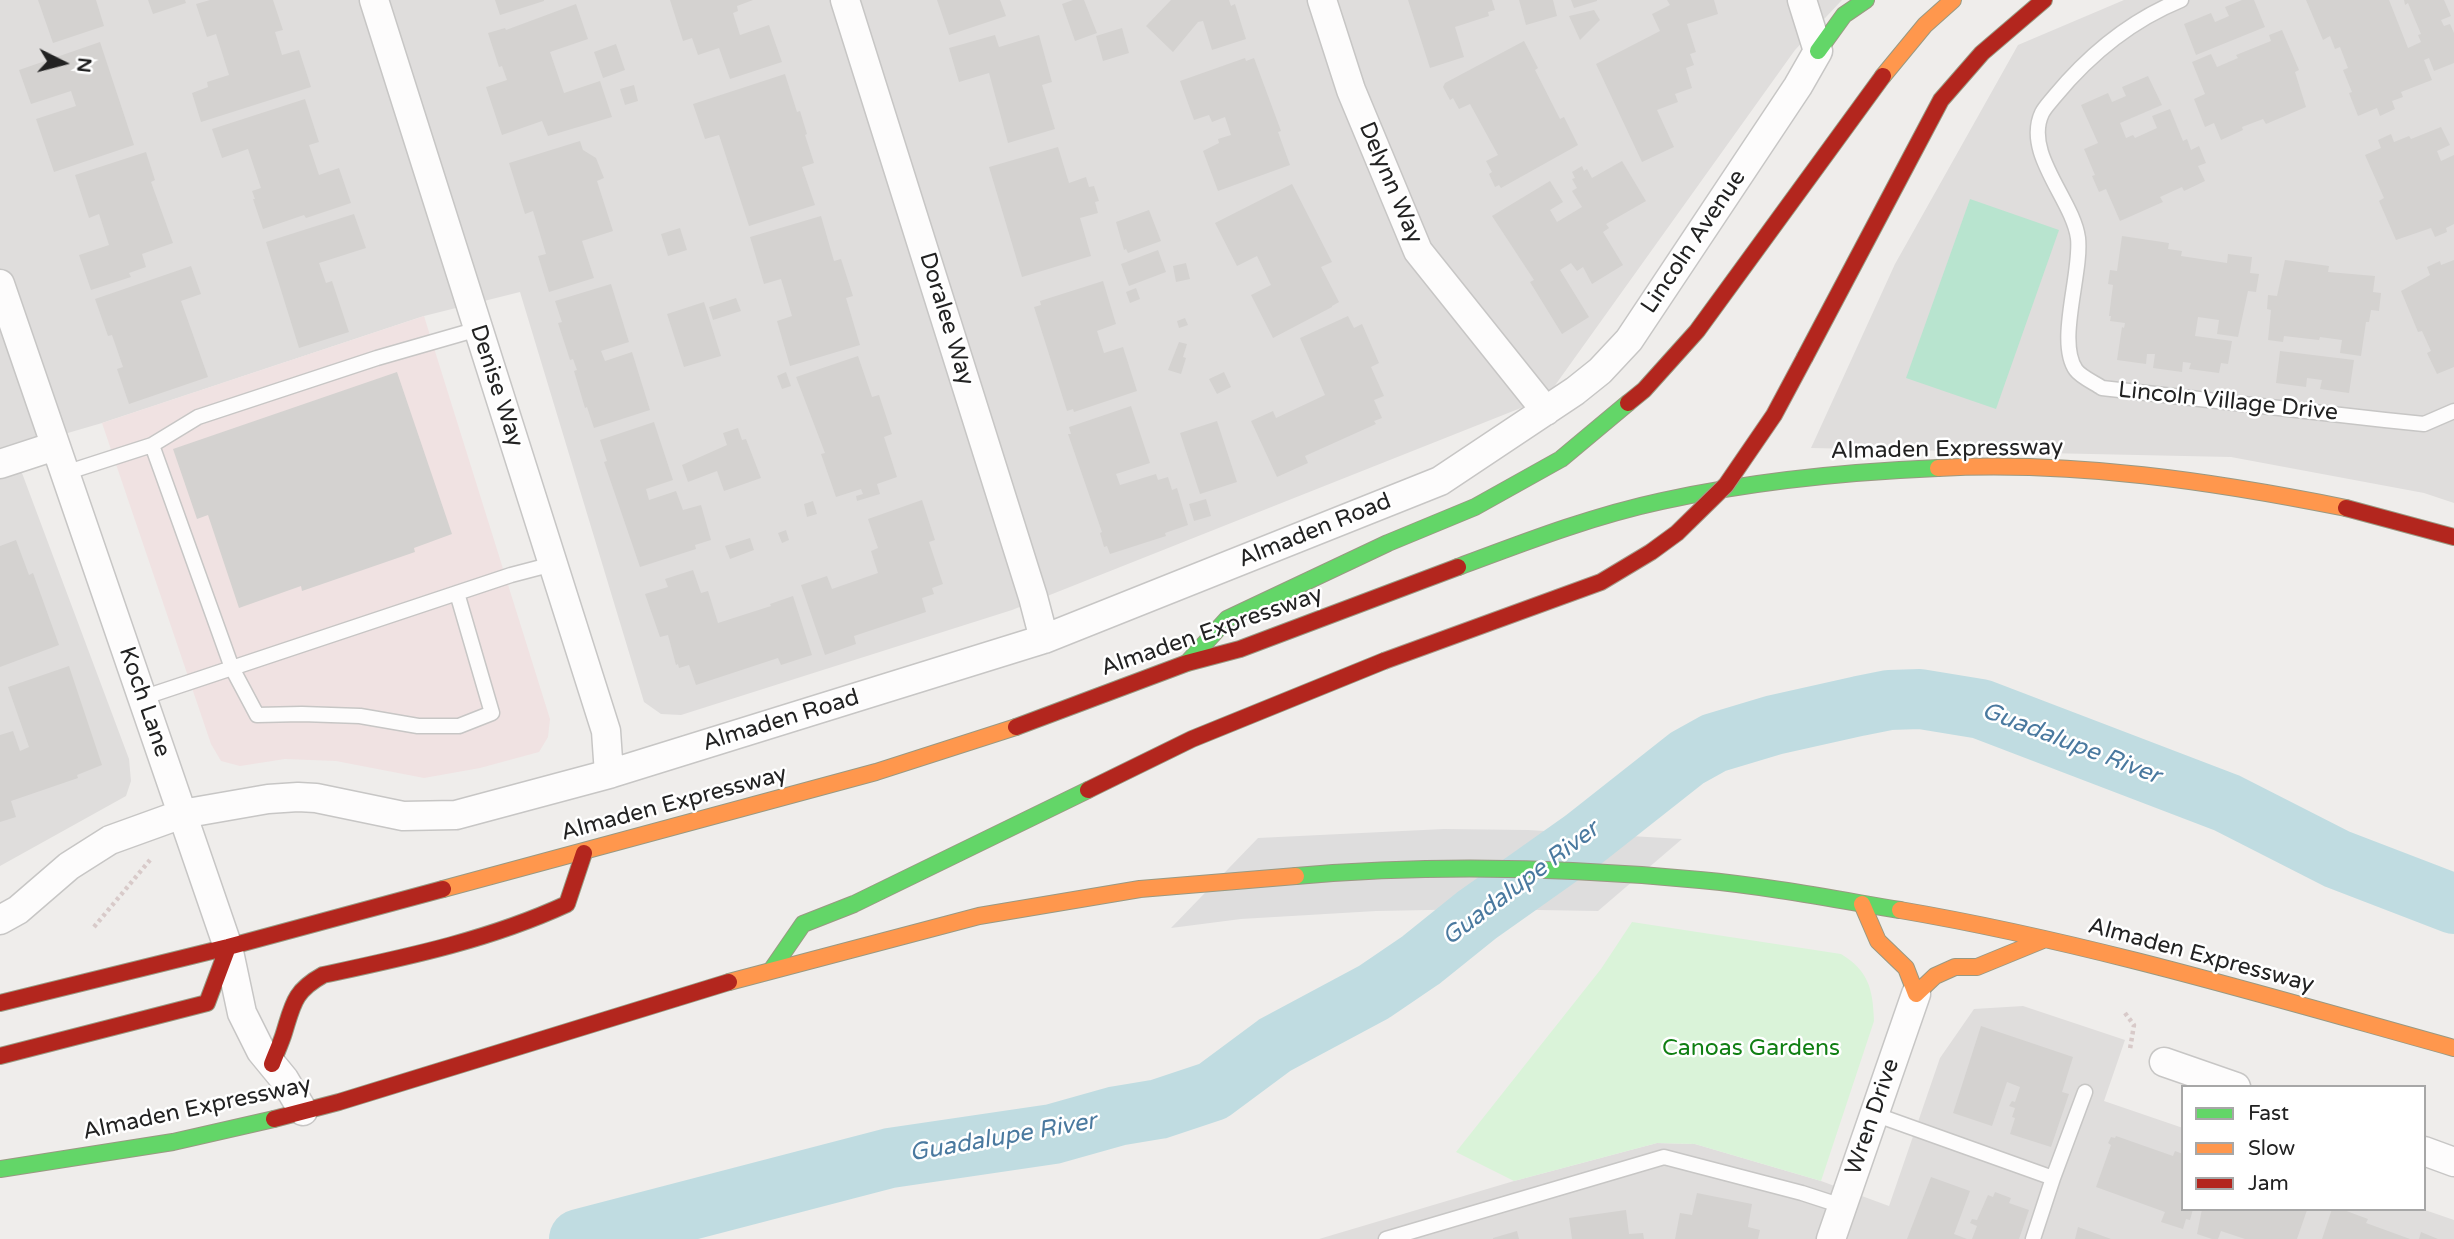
<!DOCTYPE html>
<html>
<head>
<meta charset="utf-8">
<style>
	body { margin:0 }
	#map { position:relative; width:2454px; height:1239px; overflow:hidden; background:#efedeb; font-family:"Varela Round",sans-serif }
	canvas { display:block }
	.legend { position:absolute; left:2181px; top:1085px; width:245px; height:126px; box-sizing:border-box; background:#fff; border:2px solid #a7a7a7; margin:0; padding:9px 12px; list-style:none; font-size:21px; color:#222 }
	.legend li { display:flex; align-items:center; gap:14px; height:35px }
	.legend b { width:35px; border:2px solid #a7a7a7 }
	.north { position:absolute; left:28px; top:28px; width:70px; height:70px; -webkit-text-stroke:5px #fff; paint-order:stroke; rotate:96deg; font-size:19px; font-weight:700; line-height:28px; text-align:center; color:#222 }
	.north::after { content:''; display:block; margin:auto; width:24px; height:32px; background:#222; clip-path:polygon(50% 0,100% 100%,50% 72%,0 100%) }
</style>
</head>
<body>
<div id="map">
<canvas width="2454" height="1239"></canvas>
<ul class="legend">
<li><b style="height:9px;background:#63d668"></b>Fast</li>
<li><b style="height:9px;background:#ff974d"></b>Slow</li>
<li><b style="height:9px;background:#b3261e"></b>Jam</li>
</ul>
<div class="north">N</div>
</div>
<script>
const ctx = document.querySelector('canvas').getContext('2d');
ctx.lineJoin = 'round';
function fill(path, color) {
  ctx.fillStyle = color;
  ctx.fill(path, 'evenodd');
}
function stroke(path, color, width, dash) {
  ctx.strokeStyle = color;
  ctx.lineWidth = width;
  ctx.lineCap = dash ? 'butt' : 'round';
  ctx.setLineDash(dash || []);
  ctx.stroke(path);
}
function label(font, color, halo, rows, align = 'center') {
  ctx.font = font + ' "Varela Round",sans-serif';
  ctx.lineWidth = 5;
  ctx.setLineDash([]);
  ctx.textBaseline = 'middle';
  ctx.strokeStyle = halo;
  ctx.fillStyle = color;
  for (const [text, x, y, turn = 0] of rows) {
    ctx.save();
    ctx.translate(x, y);
    ctx.rotate((+turn || 0) * Math.PI / 180);
    ctx.textAlign = isNaN(turn) ? turn : align;
    if (halo) ctx.strokeText(text, 0, 0);
    ctx.fillText(text, 0, 0);
    ctx.restore();
  }
}
const residential = new Path2D(`
	M0,0H1842L1795,50L1546,398L1012,610L681,715L661,714L644,702L520,292L424,316L102,423L13,449L129,759L131,781L126,796L0,866Z
	M2124,0H2454V503L2424,493L2231,457L1811,448L1895,264L2018,45Z
	M2023,1006L2125,1040L2104,1101L2183,1128V1209H2422L2454,1220V1239H1319L1514,1181L1657,1143L1695,1144L1821,1181L1889,1206L1940,1058L1974,1009Z`);
const commercial = new Path2D(`
	M424,316L550,719L548,737L539,752L480,768L424,778L336,761L285,759L240,766L221,761L211,744L102,423Z`);
const park = new Path2D(`
	M1632,922L1841,954C1869,971 1873,990 1874,1021L1821,1181L1695,1144L1657,1143L1514,1181L1456,1152L1601,969Z`);
const pitch = new Path2D(`
	M1970,199L2059,230L1996,409L1906,378Z`);
const pier = new Path2D(`
	M1444,829L1528,830L1682,839L1598,911L1481,909L1376,911L1241,919L1171,928L1258,838Z`);
const river = new Path2D(`
	M579,1239L890,1158L1053,1134L1117,1116L1159,1109L1213,1091L1275,1045L1374,992L1421,960L1477,915L1583,840L1687,758L1714,743L1774,725L1859,706L1889,700L1920,699L1981,709L2227,803L2337,859L2454,904`);
const building = new Path2D(`
	M38,0H96L104,26L53,43Z
	M148,0H185L186,3L153,14Z
	M210,0H273L283,30L275,32L282,55L299,50L311,87L201,122L192,93L208,87L207,82L229,75L216,34L207,37L196,4Z
	M495,0H544V1L500,15Z
	M670,0H753L737,6L738,11L733,13L740,35L769,25L782,62L730,79L719,48L698,55L692,38L683,41Z
	M937,0H1000L1006,16L949,35Z
	M1073,0H1084L1097,33L1075,41L1062,4Z
	M1171,0H1229L1231,6L1235,4L1246,39L1212,50L1203,21L1198,22L1173,52L1146,26Z
	M1408,0H1492L1495,10L1488,12L1489,16L1455,27L1464,57L1430,68Z
	M1519,0H1553L1557,16L1526,25Z
	M1571,0H1597V1L1574,8Z
	M1667,0H1714L1718,14L1687,24L1696,52L1690,54L1694,65L1686,68L1692,88L1675,94L1678,102L1657,110L1674,147L1642,162L1596,64L1660,31L1652,14L1670,5Z
	M2242,0H2254L2265,27L2196,55L2184,24L2211,13L2215,22L2229,16L2225,7Z
	M2306,0H2389L2408,48L2421,42L2418,35L2421,34L2408,3L2405,5L2404,0H2444L2451,16L2441,20L2444,26L2450,24L2454,33V63L2434,71L2429,58L2424,60L2432,80L2401,92L2403,97L2392,101L2395,109L2380,116L2377,108L2358,116L2349,93L2352,92L2343,70L2348,68L2340,47L2335,49L2330,36L2323,40Z
	M576,4L588,39L550,52L564,93L600,81L612,117L548,136L542,121L502,135L486,87L507,80L502,66L499,67L488,33L505,28L506,30Z
	M1594,10L1600,20L1580,40L1569,16Z
	M1122,28L1129,53L1103,61L1096,36Z
	M2282,30L2299,70L2295,72L2306,107L2266,124L2263,119L2242,127L2243,130L2221,140L2214,123L2205,127L2194,99L2205,94L2192,62L2211,54L2217,67L2238,58L2236,55L2271,41L2269,35Z
	M995,35L999,47L1039,35L1052,82L1042,85L1055,129L1008,143L989,73L959,82L949,48Z
	M1524,41L1538,68L1535,70L1560,119L1564,117L1578,145L1501,188L1499,185L1495,187L1489,174L1492,172L1486,161L1498,155L1470,104L1459,109L1453,98L1450,100L1443,87L1445,83Z
	M100,42L134,145L54,172L36,119L76,106L71,91L31,104L19,70Z
	M616,44L625,70L603,78L594,52Z
	M1245,58L1246,61L1254,58L1281,131L1278,132L1290,165L1218,191L1203,151L1219,143L1218,139L1231,135L1225,117L1212,122L1209,115L1194,120L1180,81Z
	M785,74L797,112L800,111L807,134L805,135L814,163L802,167L815,205L749,226L719,135L705,139L693,104Z
	M2148,76L2162,105L2120,123L2126,138L2133,135L2135,138L2157,128L2152,116L2170,109L2183,141L2187,139L2191,150L2199,146L2206,163L2198,166L2205,181L2184,191L2182,187L2160,197L2163,202L2120,221L2106,189L2099,192L2092,176L2095,175L2084,149L2098,143L2081,105L2108,93L2112,102L2126,96L2122,87Z
	M634,85L638,101L625,105L620,89Z
	M305,99L319,142L309,145L319,175L339,168L351,203L306,218L304,215L263,229L253,199H255L252,191L261,188L248,149L222,158L212,129Z
	M2441,127L2450,145L2437,151L2441,161L2454,155V224L2446,228L2447,232L2435,237L2431,228L2396,240L2379,201L2384,198L2365,155L2381,148L2378,140L2391,134L2394,142L2409,136L2411,139Z
	M580,141L583,150L596,158L604,178L597,181L613,231L582,241L594,278L549,292L538,256L546,254L533,211L525,214L509,163Z
	M1058,147L1069,183L1086,177L1089,187L1094,186L1099,201L1095,202L1098,213L1080,218L1091,256L1022,277L989,167Z
	M146,152L155,180L151,182L173,243L142,254L146,267L129,273L131,277L91,290L79,255L109,245L99,214L89,218L75,175Z
	M1622,161L1646,201L1606,224L1609,228L1603,232L1623,265L1592,284L1583,267L1577,271L1571,263L1560,270L1589,317L1562,334L1530,282L1534,280L1492,216L1550,181L1563,202L1550,210L1557,222L1582,207L1572,191L1577,188L1572,179L1575,178L1572,172L1582,166L1584,171L1587,169L1592,178Z
	M1292,184L1332,262L1321,267L1339,302L1332,306V307L1273,338L1251,295L1271,285L1257,256L1237,266L1215,223Z
	M1149,210L1161,241L1128,253L1126,249L1124,250L1116,222Z
	M354,214L366,248L319,263L326,283L332,281L349,332L299,348L266,242Z
	M821,216L834,261L841,259L853,296L846,298L860,345L790,366L777,321L792,316L781,279L764,284L750,237Z
	M680,228L687,250L668,256L661,234Z
	M2122,236L2169,243L2168,249L2182,251L2181,256L2227,263L2228,254L2252,257L2250,273L2259,274L2256,292L2248,291L2238,337L2217,334L2219,320L2198,317L2195,336L2232,341L2228,364L2221,363L2219,373L2189,369L2191,363L2183,362L2182,372L2153,368L2155,354H2147L2146,364L2117,360L2122,327L2124,328L2125,323L2110,321L2111,316H2109L2113,285L2108,284L2110,270L2117,271Z
	M1158,250L1166,272L1129,286L1121,264Z
	M2285,260L2329,266L2328,272L2375,276L2373,292L2381,293L2379,311L2371,310L2369,322H2366L2361,356L2340,353L2342,340L2320,337L2319,340L2284,336L2283,342L2268,340L2271,310L2267,309L2268,295L2277,296Z
	M2454,260V367L2437,374L2427,353L2431,351L2422,331L2418,332L2401,291L2430,275L2427,267L2440,261L2441,265Z
	M1186,263L1190,279L1176,282L1173,266Z
	M191,266L201,294L181,301L208,377L129,404L117,369L123,367L112,335L108,336L95,299Z
	M1103,281L1116,324L1097,331L1104,353L1123,347L1137,391L1074,412L1073,409L1067,411L1034,307L1041,305L1040,301Z
	M611,284L629,342L601,351L605,361L632,352L650,410L594,428L587,407L585,408L574,371L577,370L573,359L570,360L558,323L562,322L555,301Z
	M1136,288L1140,299L1130,303L1126,292Z
	M736,298L741,311L713,320L709,307Z
	M704,302L721,356L684,367L667,314Z
	M1348,316L1354,328L1362,324L1379,363L1371,367L1384,396L1374,400L1382,418L1374,421L1376,424L1305,456L1308,463L1277,477L1251,421L1273,411L1276,418L1325,395L1300,338Z
	M1185,318L1188,325L1179,328L1177,321Z
	M1179,342L1187,344L1183,357L1186,358L1181,374L1168,370Z
	M2280,351L2354,360L2349,393L2320,389L2322,380L2307,378L2306,387L2276,383Z
	M858,356L872,397L879,395L892,434L884,437L897,477L877,484L880,494L857,501L856,496L863,494L861,489L836,497L821,454L825,453L796,377Z
	M397,372L452,534L414,548L415,552L302,591L301,586L239,608L208,515L197,519L173,449Z
	M786,372L791,386L782,389L777,376Z
	M1224,372L1231,387L1217,394L1209,379Z
	M1131,406L1150,463L1116,474L1120,485L1156,474L1158,480L1168,477L1172,490L1177,488L1188,525L1165,533L1166,536L1110,554L1107,546L1104,547L1100,533L1102,532L1068,434H1071L1069,427Z
	M1217,421L1237,482L1200,494L1180,433Z
	M654,422L673,480L646,489L649,500L676,491L683,510L701,505L711,540L695,545L696,549L640,567L604,462L607,461L600,440Z
	M738,428L742,440L746,439L761,478L724,491L717,471L688,482L682,465L727,445L723,433Z
	M1206,499L1211,516L1194,521L1189,504Z
	M922,500L935,540L929,542L943,584L932,588L934,594L922,598L926,612L854,636L856,644L825,655L801,585L827,576L832,589L878,573L871,551L878,548L868,519Z
	M813,501L817,514L807,517L804,504Z
	M786,530L789,540L782,543L778,533Z
	M750,538L754,550L730,559L725,546Z
	M16,540L29,575L33,573L59,645L0,667V546Z
	M693,570L701,593L708,591L718,623L771,606L770,604L793,596L812,655L781,665L778,658L696,685L689,665L679,668L678,664L676,665L668,635L660,637L645,594L668,587L665,579Z
	M69,666L102,765L77,775L78,778L11,801L16,817L0,822V735L13,731L20,751L29,747L8,687Z
	M1981,1026L2073,1057L2062,1092L2069,1094L2051,1147L2010,1134L2015,1118L2012,1117L2015,1108L2009,1106L2012,1101L2015,1102L2020,1087L2007,1082L1992,1126L1953,1113Z
	M2116,1136L2173,1156L2175,1151L2183,1154V1209H2193L2190,1220L2186,1219L2183,1229L2161,1222L2165,1212L2096,1187L2111,1145L2108,1143L2111,1137L2115,1138Z
	M1931,1177L1970,1191L1954,1234L1967,1239H1907Z
	M1995,1192L2011,1198L2009,1203L2029,1210L2019,1239H1972L1977,1226L1970,1223L1972,1219L1977,1220L1988,1195L1993,1197Z
	M1697,1193L1752,1204L1748,1227L1760,1230L1758,1239H1675L1680,1213L1692,1215Z
	M2202,1209H2305L2307,1210L2297,1239H2245L2221,1231L2218,1239H2212L2197,1234Z
	M2332,1209H2341L2368,1219L2366,1223L2410,1239H2322Z
	M1626,1210L1629,1234L1643,1233L1644,1239H1572L1569,1218Z
	M2078,1227L2111,1239H2075Z
	M1517,1231L1519,1239H1493V1238Z
	M2421,1232L2438,1239H2419Z`);
const path = new Path2D(`
	M94,927L150,860
	M2125,1013L2134,1025L2130,1049`);
const lane = new Path2D(`
	M2181,0C2132,20 2089,55 2055,96C2051,101 2045,107 2042,113C2023,153 2073,200 2078,238C2082,273 2056,342 2076,370C2081,377 2095,383 2102,388L2385,420L2424,424L2454,411
	M152,445L198,417L377,358L478,329
	M65,473L152,445L232,668L257,715L302,714L360,716L418,726H459L492,713L457,593
	M142,698L511,575L553,564
	M1874,1114L2053,1178L2085,1092
	M1386,1239L1664,1157L1802,1193L1842,1206
	M2033,1239L2053,1178`);
const street = new Path2D(`
	M374,0L606,731L609,774
	M845,0L1033,597L1044,639
	M1322,0L1351,90L1418,251L1546,411
	M0,284L228,947L242,1013L261,1051L284,1079L303,1111
	M0,464L55,446
	M0,920L18,910L69,866L110,840L182,814L268,799L298,797L316,798L403,816L456,815L609,774L1044,639L1440,481L1575,391L1600,371L1629,340L1798,86L1818,51L1802,0
	M2164,1062L2236,1087
	M2424,1151L2454,1162
	M1831,1239L1916,994`);
const fast = new Path2D(`
	M1818,51L1844,15L1866,0
	M1458,567C1525,542 1592,516 1662,501C1753,481 1845,472 1938,468
	M1187,663L1227,619L1388,543L1475,507L1561,459L1628,403
	M1296,876C1431,864 1565,867 1700,880C1766,886 1834,899 1900,910
	M772,969L803,924L854,904L1088,790
	M0,1169L173,1142L274,1119`);
const slow = new Path2D(`
	M1883,76L1925,25L1953,0
	M1938,468C2075,461 2212,481 2346,508
	M443,889L876,772L1016,727
	M1862,904L1878,941L1906,968L1916,994L1935,976L1955,967H1977L2043,940
	M1900,910C2088,942 2270,997 2454,1048
	M729,982L979,916L1140,889L1296,876`);
const jam = new Path2D(`
	M1805,357L1941,100L1982,53L2044,0
	M1628,403L1644,390L1697,331L1883,76
	M2346,508L2454,537
	M1016,727L1187,663L1240,649L1458,567
	M1088,790L1192,739L1384,661
	M0,1003L228,947L443,889
	M0,1056L207,1003L228,947
	M272,1064C276,1053 281,1043 284,1033C293,1004 294,991 323,975C407,957 489,940 567,904L584,853
	M274,1119L339,1102L729,982`);
const jamBridge = new Path2D(`
	M1384,661L1601,582L1651,552L1677,533L1726,485L1774,415L1805,357`);
const streetNames = [
	["Delynn Way",1390,183,67],
	["Lincoln Avenue",1694,242,-56],
	["Doralee Way",946,319,73],
	["Denise Way",496,386,72],
	["Lincoln Village Drive",2228,402,6],
	["Almaden Expressway",1947,450,-1],
	["Almaden Road",1315,531,-22],
	["Almaden Expressway",1212,632,-19],
	["Koch Lane",144,702,71],
	["Almaden Road",781,721,-17],
	["Almaden Expressway",674,804,-15],
	["Almaden Expressway",2201,956,15],
	["Almaden Expressway",197,1109,-12],
	["Wren Drive",1873,1117,-71]
];
const parkNames = [
	["Canoas Gardens",1751,1049]
];
const waterNames = [
	["Guadalupe River",2071,744,21],
	["Guadalupe River",1521,884,-37],
	["Guadalupe River",1003,1138,-10]
];
fill(residential, '#dfdddc');
fill(commercial, '#f0e2e2');
fill(park, '#daf3d9');
fill(pitch, '#b8e4cf');
fill(pier, '#dedddd');
stroke(river, '#c0dce1', 60);
fill(building, '#d4d2d0');
stroke(lane, '#c7c6c5', 17);
stroke(street, '#c7c6c5', 31);
stroke(fast, '#999982', 18);
stroke(slow, '#999982', 18);
stroke(jam, '#999982', 18);
stroke(path, '#d8cac9', 4.5, [3.5, 3.5]);
stroke(lane, '#fdfcfc', 14);
stroke(street, '#fdfcfc', 28);
stroke(fast, '#63d668', 16);
stroke(slow, '#ff974d', 16);
stroke(jam, '#b3261e', 16);
stroke(jamBridge, '#a59987', 18, []);
stroke(jamBridge, '#b3261e', 16);
label('23px', '#222', '#fff', streetNames);
label('23px', '#107f13', '#fff', parkNames);
label('italic 24px', '#4a799f', '#fff', waterNames);
</script>
</body>
</html>
